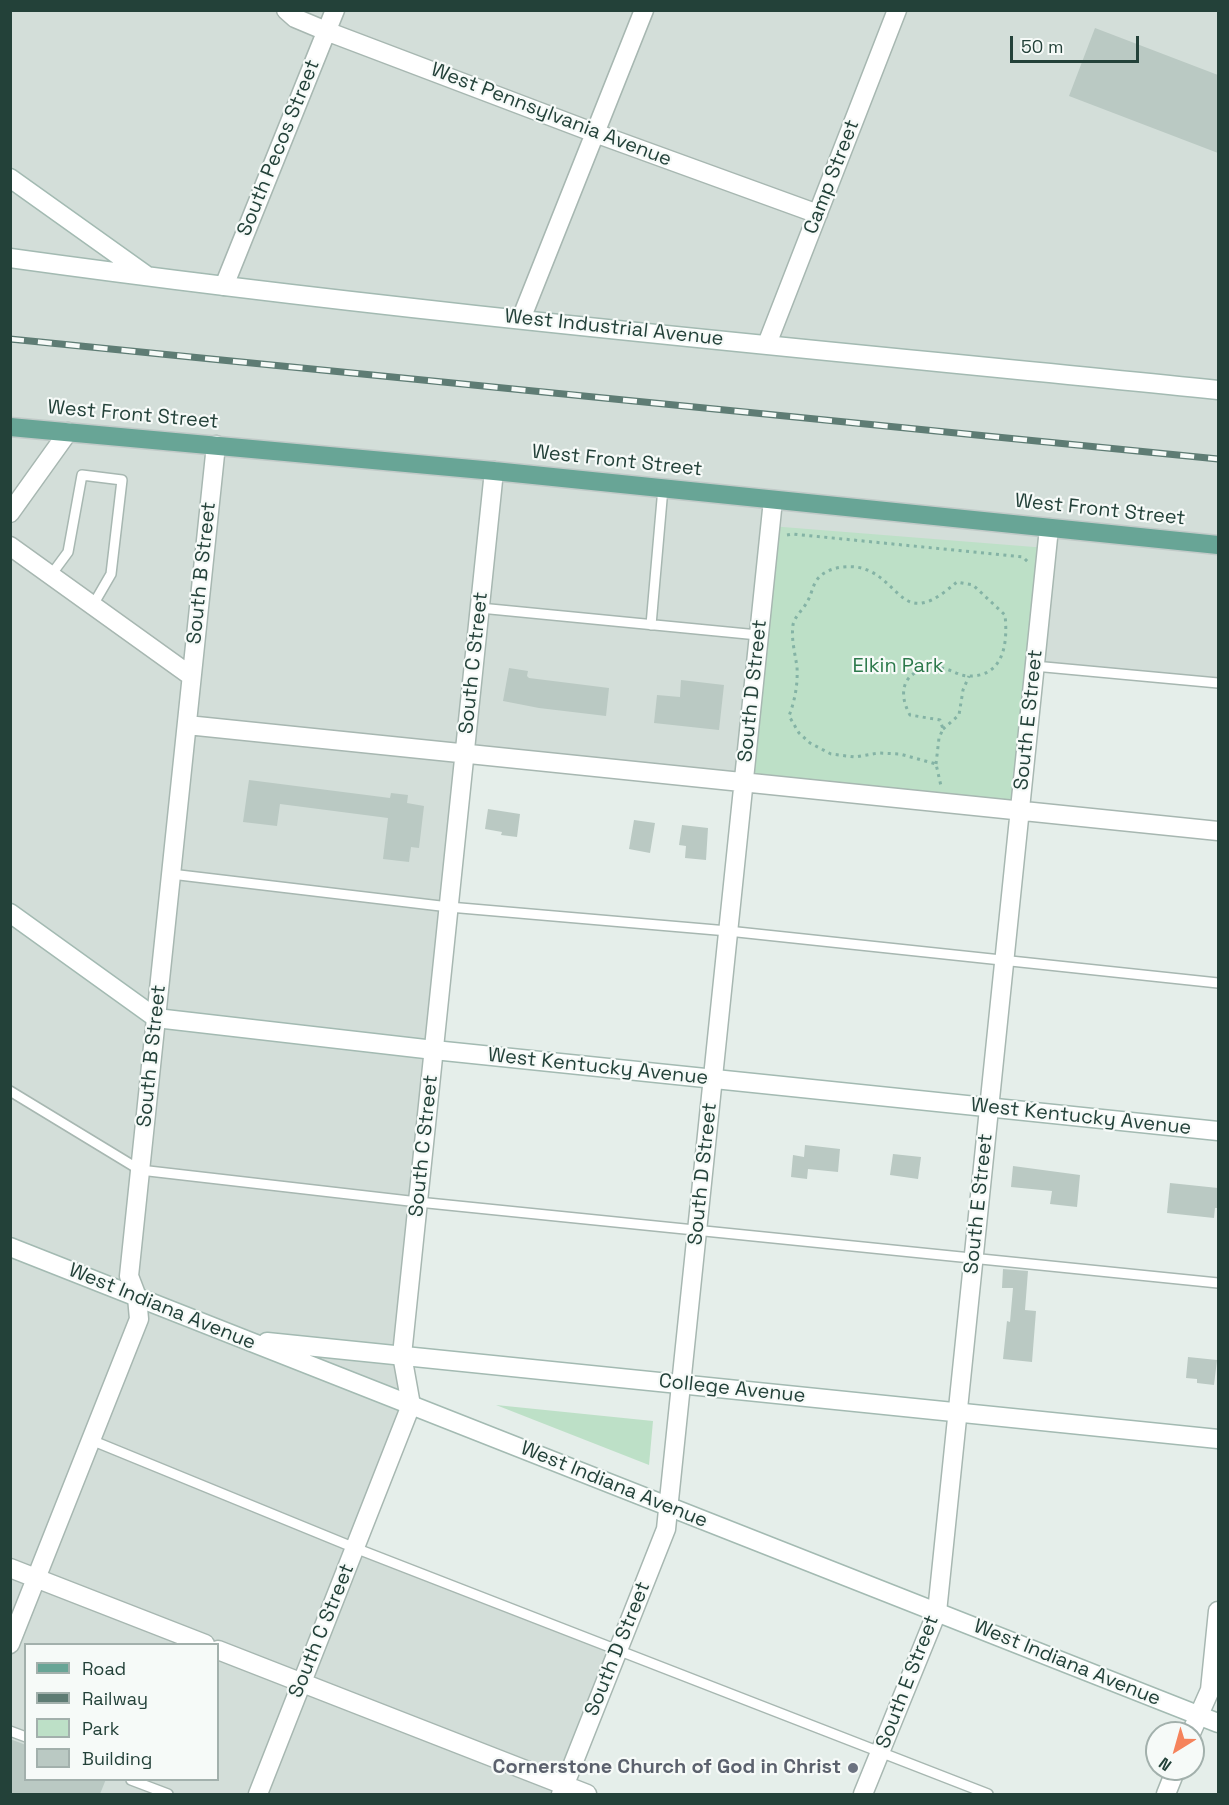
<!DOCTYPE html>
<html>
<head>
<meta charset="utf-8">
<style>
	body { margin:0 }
	#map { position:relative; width:1229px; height:1805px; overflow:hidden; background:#e5eeea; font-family:"Space Grotesk",sans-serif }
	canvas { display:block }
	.frame { position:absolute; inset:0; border:12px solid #234139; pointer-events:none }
	.legend { position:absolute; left:24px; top:1643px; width:195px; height:138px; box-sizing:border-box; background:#f6faf8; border:2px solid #a2b0ac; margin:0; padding:8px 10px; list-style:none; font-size:18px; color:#234139 }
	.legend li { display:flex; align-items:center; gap:12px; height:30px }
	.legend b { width:30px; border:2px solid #a2b0ac }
	.north { position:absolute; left:1145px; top:1721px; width:60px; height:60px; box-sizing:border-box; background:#f6faf8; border:2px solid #a2b0ac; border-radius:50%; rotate:217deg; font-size:16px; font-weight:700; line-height:24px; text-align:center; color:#234139 }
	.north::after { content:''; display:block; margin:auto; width:21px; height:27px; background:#f5835c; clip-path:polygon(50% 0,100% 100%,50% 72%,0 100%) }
	.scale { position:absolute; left:1010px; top:36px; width:129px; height:27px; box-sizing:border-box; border:3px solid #234139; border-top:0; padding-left:8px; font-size:18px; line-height:21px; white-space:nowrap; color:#234139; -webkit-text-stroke:4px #f6faf8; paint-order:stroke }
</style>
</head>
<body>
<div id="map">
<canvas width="1229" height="1805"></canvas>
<div class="frame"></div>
<ul class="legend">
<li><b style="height:8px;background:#68a596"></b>Road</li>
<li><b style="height:8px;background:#5e7c74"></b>Railway</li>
<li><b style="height:16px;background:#bde0c7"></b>Park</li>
<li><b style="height:16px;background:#bac9c3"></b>Building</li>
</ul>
<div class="north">N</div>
<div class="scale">50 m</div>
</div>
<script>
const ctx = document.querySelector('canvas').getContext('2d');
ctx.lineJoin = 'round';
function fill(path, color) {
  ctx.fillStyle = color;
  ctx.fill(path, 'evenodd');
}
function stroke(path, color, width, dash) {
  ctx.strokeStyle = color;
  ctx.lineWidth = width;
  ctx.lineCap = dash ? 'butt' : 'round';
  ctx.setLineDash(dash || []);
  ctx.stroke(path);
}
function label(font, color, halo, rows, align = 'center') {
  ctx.font = font + ' "Space Grotesk",sans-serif';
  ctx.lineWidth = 4.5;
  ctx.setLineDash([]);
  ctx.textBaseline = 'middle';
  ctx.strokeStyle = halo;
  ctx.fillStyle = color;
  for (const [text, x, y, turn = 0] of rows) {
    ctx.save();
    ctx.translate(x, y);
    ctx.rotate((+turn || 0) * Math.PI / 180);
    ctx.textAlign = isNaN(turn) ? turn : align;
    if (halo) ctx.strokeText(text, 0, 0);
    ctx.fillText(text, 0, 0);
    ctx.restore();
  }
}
const built = new Path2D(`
	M11,11H1218V681L792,638L742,782L465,754L398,1402L410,1407L356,1544L620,1648L562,1794H11ZM26,1644H218V1780H26Z`);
const green = new Path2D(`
	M770,526L1047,548L1019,811L743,783Z
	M496,1405L653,1421L649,1465Z`);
const building = new Path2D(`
	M1095,28L1218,75V153L1069,96Z
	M509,668L528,671L527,676L529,678L609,688L606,716L539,708L503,701Z
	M681,680L724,685L719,730L654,723L657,695L680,697Z
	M249,780L390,798L391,793L408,795L407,803L424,806L419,848L411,847L409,862L383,859L388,818L280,804L277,826L243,822Z
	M488,809L520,814L517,837L501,835L502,832L485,829Z
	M634,820L655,823L650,853L629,849Z
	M682,825L708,828L706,860L685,858L686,846L679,845Z
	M805,1145L840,1149L838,1172L808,1169L807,1179L791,1177L793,1155L804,1157Z
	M893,1154L921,1157L918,1179L890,1175Z
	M1013,1166L1080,1175L1077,1207L1050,1204L1052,1191L1011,1187Z
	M1170,1183L1218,1188V1208H1215L1214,1218L1167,1213Z
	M1003,1269L1028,1271L1025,1310L1036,1311L1032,1362L1003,1359L1007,1321L1010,1322L1013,1288H1002Z
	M1188,1357L1217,1360L1214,1385L1197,1383V1379L1186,1378Z
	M10,1739L26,1745V1779H106L100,1794H10Z`);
const path = new Path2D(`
	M787,535L793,534L1023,557L1029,563
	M943,729L959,715L963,690L969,676
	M936,764L939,738L943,729L940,720L910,715C896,690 905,668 936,668C949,667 956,675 967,676C1004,678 1008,643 1005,615L973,585L957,582C947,590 935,601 922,603C895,608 887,562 843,567C833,568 822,572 816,581C812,588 811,596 807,602C803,610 794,617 793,625C791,639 795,653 797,667C798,684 795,700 789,716L799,733L810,743L831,754L855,757L878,753L900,754L936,764L941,786`);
const lane = new Path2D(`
	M51,575L68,552L82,475L122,480L111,574L93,605
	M480,608L758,635
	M651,625L663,488
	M1034,666L1218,683
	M171,874L449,907L728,931L1218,983
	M10,1091L140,1170L418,1202L1218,1283
	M91,1440L355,1548L988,1794
	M10,1731L26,1737
	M131,1780L168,1794`);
const street = new Path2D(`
	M286,10L295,18L326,31L595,133L818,214
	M224,286L335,10
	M521,319L644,10
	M767,344L897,10
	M10,513L68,432
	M10,546L191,676
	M187,725L1218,831
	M10,1568L205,1644
	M10,1644L139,1319L137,1297L129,1276L216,445
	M218,1650L587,1794
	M1191,1733L1210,1690L1218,1611
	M258,1794L411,1405L402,1355L494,471
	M561,1794L666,1529L773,500
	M863,1794L937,1612L1049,528
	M1166,1794L1176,1769`);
const secondary = new Path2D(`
	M10,178L146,275
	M10,258C412,314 816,349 1218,390
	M10,913L156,1018L434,1050L1218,1131
	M10,1247L1218,1723
	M267,1342L1218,1439`);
const primary = new Path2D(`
	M10,427L494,471L1218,545`);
const rail = new Path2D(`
	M10,339L1218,459`);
const markers = [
	[853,1768,6,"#6b7280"]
];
const streetNames = [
	["West Pennsylvania Avenue",551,115,21],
	["South Pecos Street",279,148,-68],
	["Camp Street",832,177,-69],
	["West Industrial Avenue",614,328,6],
	["West Front Street",133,415,5],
	["West Front Street",617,461,6],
	["West Front Street",1100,510,6],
	["South B Street",202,573,-84],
	["South C Street",474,663,-84],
	["South D Street",753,691,-84],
	["South E Street",1029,720,-84],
	["South B Street",152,1056,-84],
	["West Kentucky Avenue",598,1067,6],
	["West Kentucky Avenue",1081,1117,6],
	["South C Street",424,1146,-84],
	["South D Street",703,1174,-84],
	["South E Street",979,1204,-84],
	["West Indiana Avenue",162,1307,22],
	["College Avenue",732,1389,6],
	["West Indiana Avenue",614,1485,22],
	["South C Street",322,1631,-68],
	["South D Street",618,1649,-68],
	["West Indiana Avenue",1067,1663,22],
	["South E Street",908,1682,-69]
];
const parkNames = [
	["Elkin Park",898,667]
];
const worshipNames = [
	["Cornerstone Church of God in Christ",841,1768]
];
fill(built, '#d3ded9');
fill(green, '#bde0c7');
fill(building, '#bac9c3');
stroke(lane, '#a7b7b1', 12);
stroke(street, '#a7b7b1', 21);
stroke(secondary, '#a3bab2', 21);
stroke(primary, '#c1cac8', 21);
stroke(path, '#84b3a5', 3, [3, 4.5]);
stroke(lane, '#fff', 9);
stroke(street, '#fff', 18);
stroke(secondary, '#fff', 18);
stroke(primary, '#68a596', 18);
stroke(rail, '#5e7c74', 7);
stroke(rail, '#f6faf8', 4.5, [14]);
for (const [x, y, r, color] of markers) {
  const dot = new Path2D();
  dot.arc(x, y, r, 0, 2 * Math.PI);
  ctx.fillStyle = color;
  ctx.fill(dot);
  stroke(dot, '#f6faf8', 2);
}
label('20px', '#234139', '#f6faf8', streetNames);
label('20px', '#2c794b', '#f6faf8', parkNames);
label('bold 20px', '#5b616d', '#f6faf8', worshipNames, 'right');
</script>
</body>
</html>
